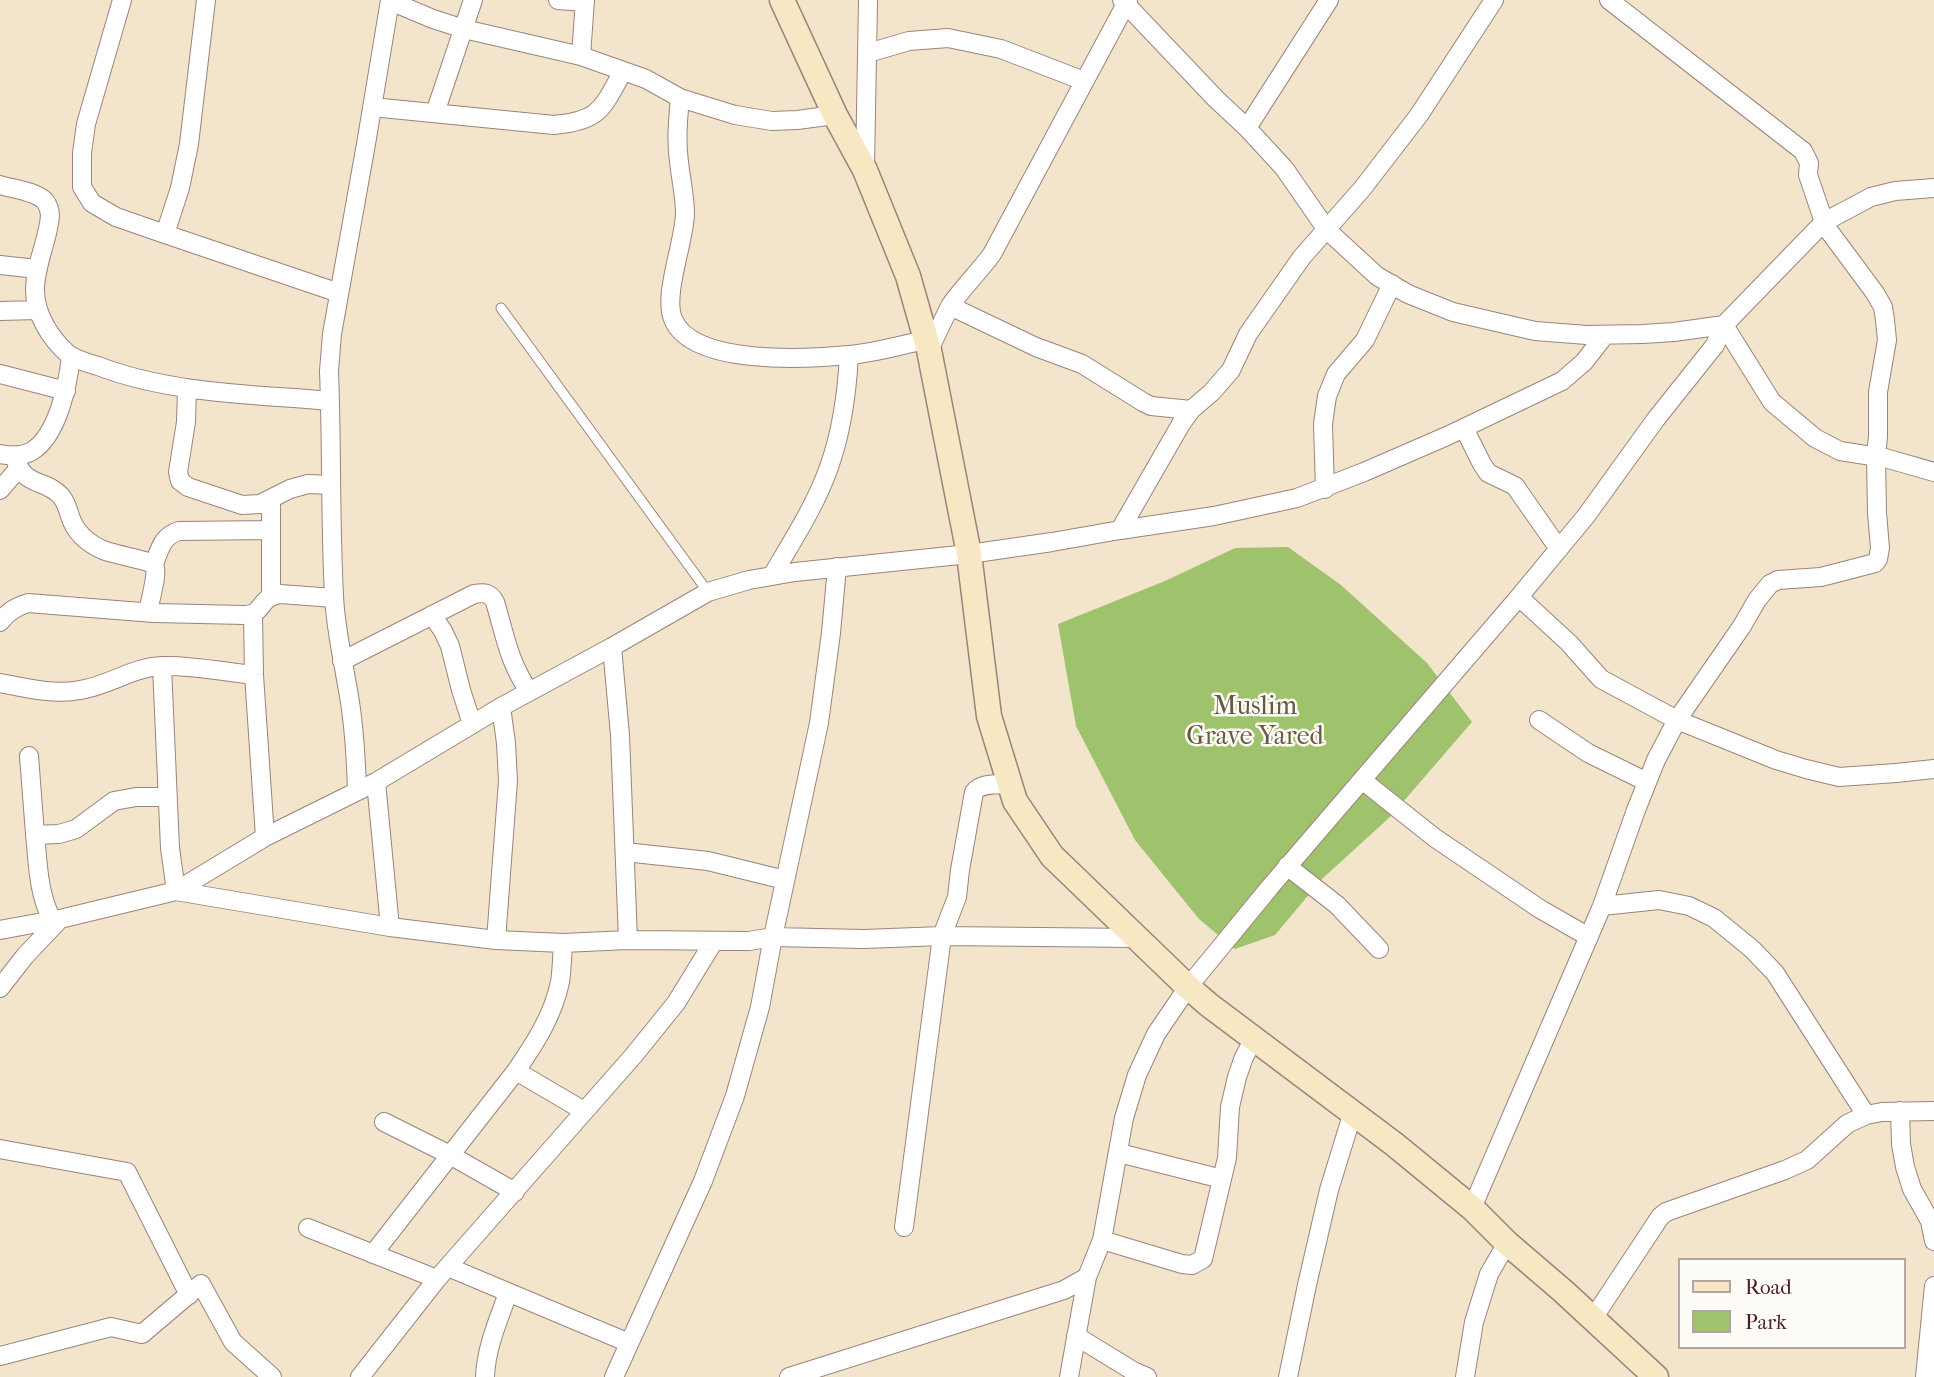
<!DOCTYPE html>
<html>
<head>
<meta charset="utf-8">
<style>
	body { margin:0 }
	#map { position:relative; width:1934px; height:1377px; overflow:hidden; background:#f2e5cb; font-family:"IM FELL French Canon",serif }
	canvas { display:block }
	.legend { position:absolute; left:1678px; top:1258px; width:228px; height:91px; box-sizing:border-box; background:#fdfcf7; border:2px solid #b5a4a5; margin:0; padding:9px 12px; list-style:none; font-size:21px; color:#4a1f2b }
	.legend li { display:flex; align-items:center; gap:14px; height:35px }
	.legend b { width:35px; border:2px solid #b5a4a5 }
</style>
</head>
<body>
<div id="map">
<canvas width="1934" height="1377"></canvas>
<ul class="legend">
<li><b style="height:9px;background:#f7e8c3"></b>Road</li>
<li><b style="height:19px;background:#9fc36d"></b>Park</li>
</ul>
</div>
<script>
const ctx = document.querySelector('canvas').getContext('2d');
ctx.lineJoin = 'round';
function fill(path, color) {
  ctx.fillStyle = color;
  ctx.fill(path, 'evenodd');
}
function stroke(path, color, width, dash) {
  ctx.strokeStyle = color;
  ctx.lineWidth = width;
  ctx.lineCap = dash ? 'butt' : 'round';
  ctx.setLineDash(dash || []);
  ctx.stroke(path);
}
function label(font, color, halo, rows, align = 'center') {
  ctx.font = font + ' "IM FELL French Canon",serif';
  ctx.lineWidth = 5;
  ctx.setLineDash([]);
  ctx.textBaseline = 'middle';
  ctx.strokeStyle = halo;
  ctx.fillStyle = color;
  for (const [text, x, y, turn = 0] of rows) {
    ctx.save();
    ctx.translate(x, y);
    ctx.rotate((+turn || 0) * Math.PI / 180);
    ctx.textAlign = isNaN(turn) ? turn : align;
    if (halo) ctx.strokeText(text, 0, 0);
    ctx.fillText(text, 0, 0);
    ctx.restore();
  }
}
const green = new Path2D(`
	M1288,547L1341,585L1427,663L1472,722L1390,817L1322,879L1275,935L1235,949L1199,919L1135,840L1076,726L1058,624L1165,581L1235,548Z`);
const service = new Path2D(`
	M501,308L708,592`);
const minor = new Path2D(`
	M122,0L86,124L82,153V187L92,203L116,217L165,234L180,188L189,144L206,0
	M558,0L585,2
	M1122,0L1216,99L1247,128L1284,168L1327,230L1377,276L1408,294L1453,312L1535,331L1587,335L1643,334L1674,332L1724,325L1772,402L1815,438L1840,451L1885,458L1934,472
	M390,1L433,19L464,29L581,56L646,79L680,98L735,115L772,121L797,120L835,115
	M868,53L909,41L948,38L1001,49L1084,81
	M581,56L585,0
	M680,98C678,119 676,140 679,162C681,180 685,196 685,214C684,243 663,295 673,319C692,366 807,359 848,355C874,353 900,345 926,340
	M372,107L554,125C600,121 602,109 623,71
	M435,113L473,0
	M1247,128L1329,0
	M865,167L868,0
	M0,185C13,189 35,191 45,201C48,205 50,210 50,216C48,241 35,264 35,290C35,314 50,338 68,354C76,360 88,363 98,366C171,394 253,394 330,401
	M165,234L339,293
	M0,265L37,269
	M950,306C963,287 979,272 992,254L1128,0
	M0,311L38,310
	M929,350L950,306L1036,347L1082,364L1143,402L1151,406L1191,410
	M0,374L66,391
	M187,388L186,422L178,472L180,481L188,487L242,505L260,504L290,489L308,484L331,485
	M1464,428L1482,464L1488,473L1515,486L1559,549
	M0,454C11,456 22,457 32,451C58,435 68,384 71,356
	M14,456C25,489 43,477 61,496C66,502 68,509 70,516C75,532 87,543 103,550C112,554 152,561 154,565C159,571 149,604 148,612
	M1325,489L1323,424L1327,396L1336,374L1365,340L1392,284
	M0,490L18,469
	M271,499V595
	M1120,530L1181,424L1191,410L1212,392L1231,370L1248,334L1302,257L1362,189L1419,115L1494,0
	M154,564C160,549 162,536 179,531L271,530
	M772,576C792,541 816,505 829,467C842,431 847,393 849,355
	M1519,597L1569,643L1601,679L1677,720L1776,760L1806,769L1839,777L1896,773L1934,769
	M253,615L254,675L265,837
	M432,615L443,631L450,646L461,690L472,724
	M0,622C8,612 15,607 28,603L154,613L245,615C265,614 257,598 280,594L334,598
	M612,647L620,735L628,940
	M342,661L474,594C485,592 490,593 495,602C505,635 509,663 529,691
	M162,666L170,848L176,891L390,927L496,940L563,943L628,940L749,941L773,937L864,939L942,936L1136,938
	M0,683C26,688 54,695 80,690C108,686 133,667 162,666C191,665 225,672 254,675
	M1539,720L1588,753L1647,782
	M29,756C31,782 33,808 35,834C38,864 38,893 52,920
	M1362,780L1435,838L1540,909L1589,937
	M376,782L390,927
	M357,791C356,756 354,720 347,685C342,655 335,625 334,595C330,520 332,445 329,371L332,334L366,144L390,0
	M35,835L59,834L76,829L114,801L136,797H167
	M625,852L708,861L785,880
	M1287,866L1337,905L1379,949
	M1602,906L1659,900L1689,906L1714,918L1752,949L1775,973L1866,1115
	M0,930L60,919L176,891L265,837L376,782L501,707L612,647L708,592L749,580L795,572L969,554L1052,542L1120,530L1214,516L1297,498L1364,472L1447,436L1562,381L1584,362L1605,335
	M496,940L508,781L506,743L501,707
	M0,988L25,956L60,919
	M516,1071L584,1111
	M1900,1111L1901,1144L1905,1167L1912,1189L1930,1221L1934,1241
	M384,1122L450,1155L515,1192
	M0,1149L127,1172L189,1295
	M1119,1153L1222,1179
	M1472,1208L1602,906L1636,810L1656,760L1677,720L1742,626L1757,600L1770,584L1778,580L1821,577L1875,563L1878,559L1880,548L1877,513L1876,457L1878,436V392L1887,340L1885,320L1883,307L1875,293L1829,231L1824,222L1808,175L1809,163L1803,151L1609,0
	M904,1227L942,936L957,897L960,870L974,792C982,782 998,785 1010,784
	M308,1228L437,1279
	M1102,1240L1182,1264L1192,1265L1203,1259L1227,1158L1230,1107L1237,1077L1244,1057L1254,1039
	M373,1254L516,1071C535,1043 553,1016 560,982C562,970 562,956 563,943
	M448,1267L629,1343
	M1592,1320L1660,1217L1666,1212L1785,1170L1807,1160L1847,1124L1866,1115L1882,1112L1934,1111
	M1076,1336L1133,1371L1147,1377
	M0,1356L111,1327L142,1334L201,1284L233,1342L272,1377
	M360,1377L437,1279L634,1055L676,1003L714,941
	M485,1377C486,1348 498,1321 508,1293
	M614,1377L703,1181L735,1096L760,1007L773,937L819,723L831,633L837,567
	M789,1377L1064,1290L1087,1277L1102,1240L1124,1118L1137,1075L1156,1034L1188,987L1270,887L1519,597L1586,516L1656,419L1715,345L1724,325L1824,222L1871,197L1895,191L1934,188
	M1069,1377L1087,1277
	M1288,1377L1307,1285L1329,1190L1353,1112
	M1465,1377L1474,1322L1489,1274L1507,1243
	M1925,1377L1934,1286`);
const secondary = new Path2D(`
	M782,0L835,115L865,170L908,276L929,350L969,554L989,716L1015,801L1052,856L1188,987L1209,1005L1394,1144L1472,1208L1507,1243L1563,1291L1656,1377`);
const parkNames = [
	["Muslim",1255,708],
	["Grave Yared",1255,738]
];
fill(green, '#9fc36d');
stroke(service, '#9e827b', 11);
stroke(minor, '#9e827b', 20);
stroke(secondary, '#9e827b', 27);
stroke(service, '#fff', 9);
stroke(minor, '#fff', 18);
stroke(secondary, '#f7e8c3', 24);
label('26px', '#685842', '#fdfcf7', parkNames);
</script>
</body>
</html>
